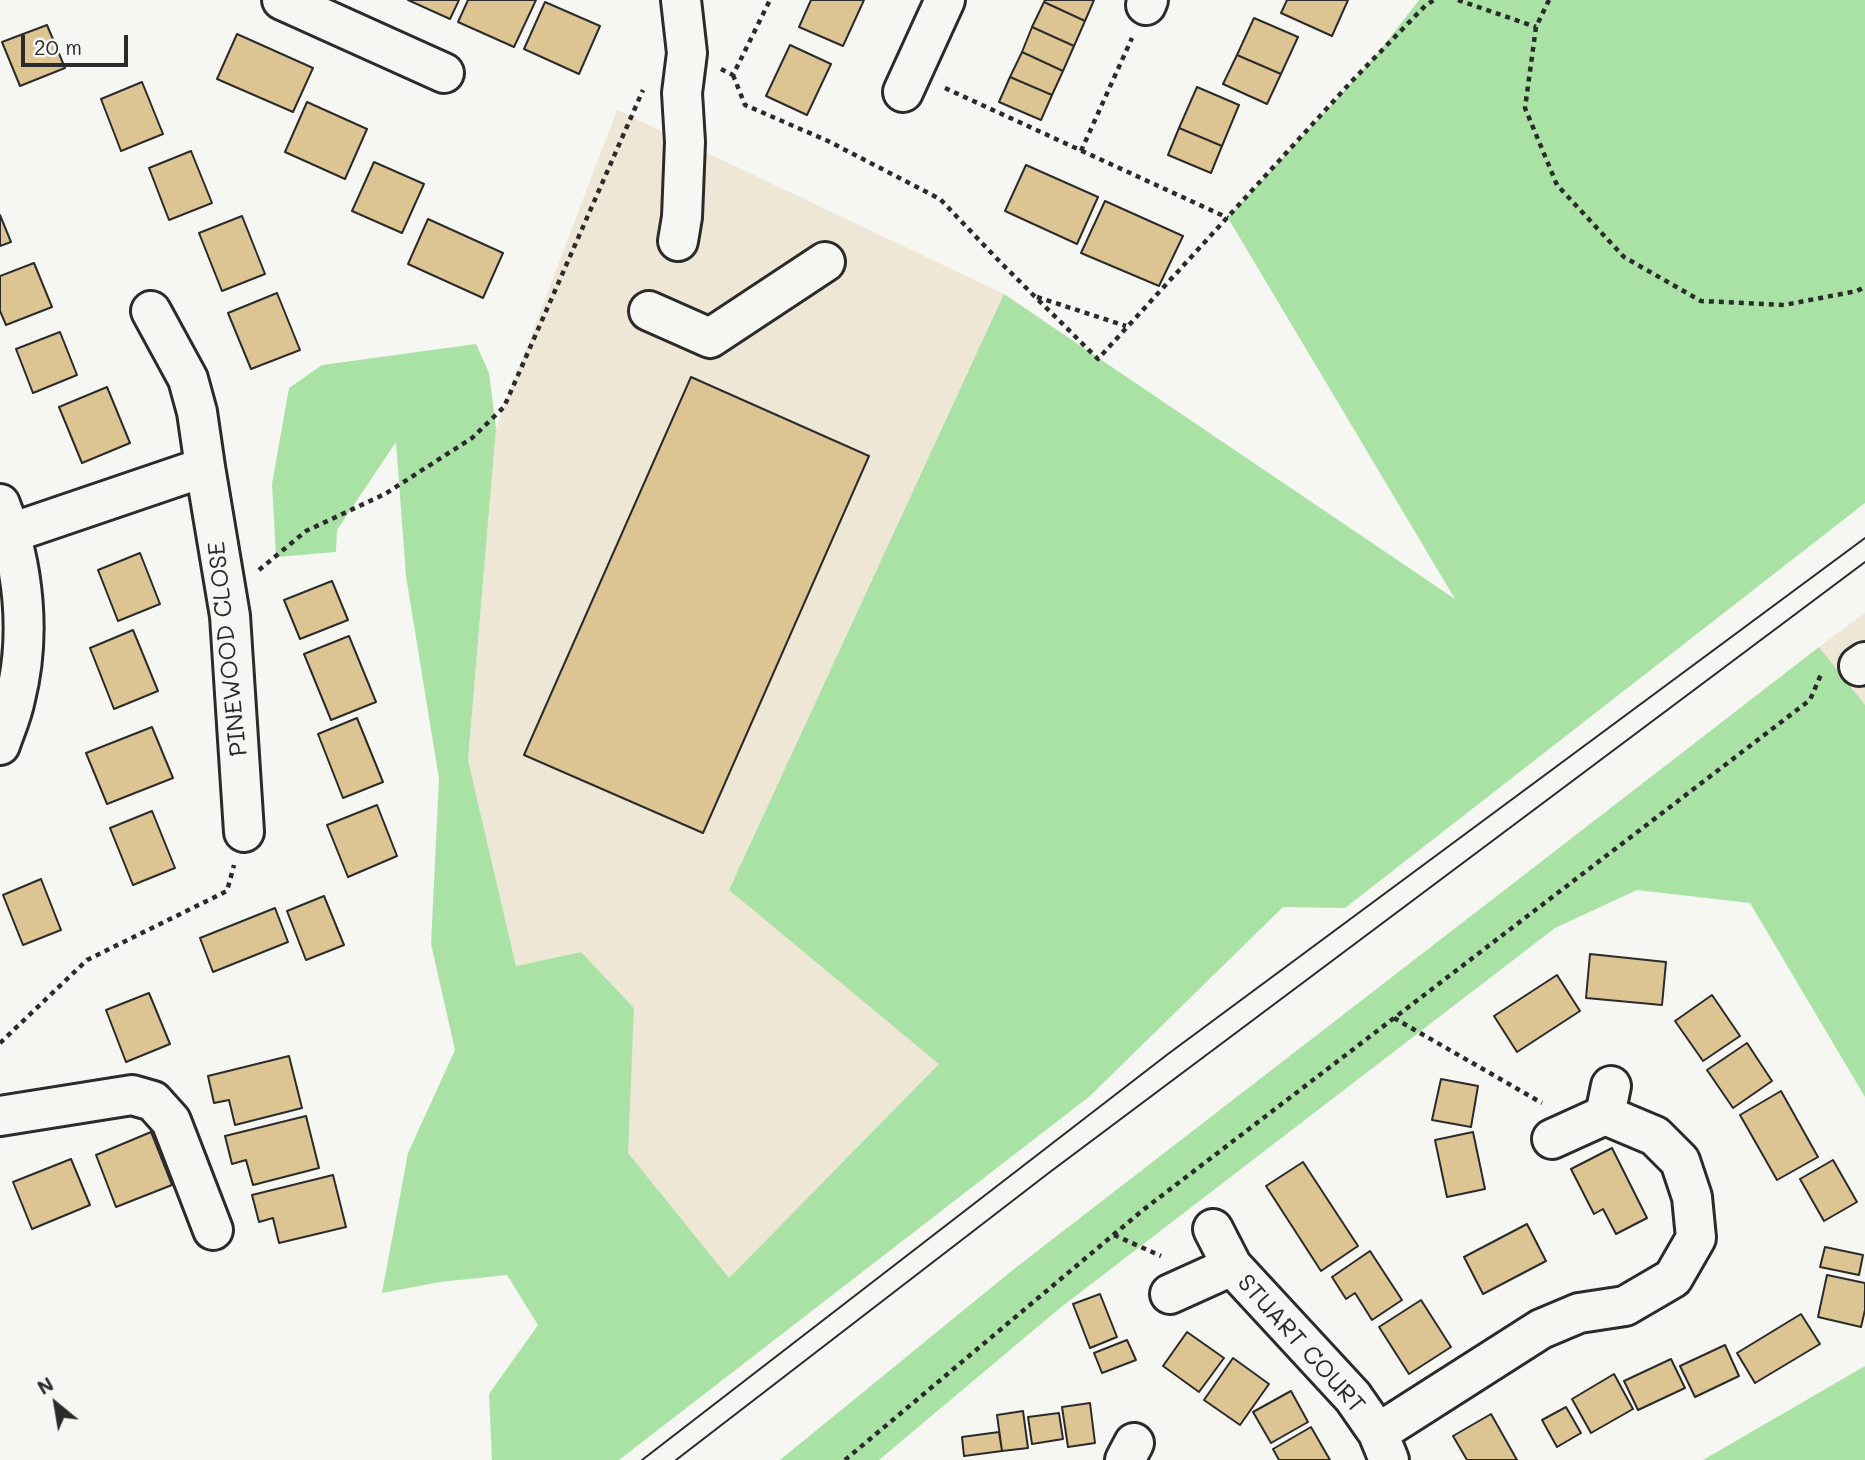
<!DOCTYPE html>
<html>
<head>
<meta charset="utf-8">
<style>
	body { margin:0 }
	#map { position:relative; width:1865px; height:1460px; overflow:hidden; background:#f6f6f2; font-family:Mali,sans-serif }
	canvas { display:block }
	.north { position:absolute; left:21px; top:1369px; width:70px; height:70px; -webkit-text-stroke:5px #f6f6f2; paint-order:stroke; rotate:330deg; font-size:19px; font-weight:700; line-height:28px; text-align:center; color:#2b2b2b }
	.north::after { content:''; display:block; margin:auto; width:24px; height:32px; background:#2b2b2b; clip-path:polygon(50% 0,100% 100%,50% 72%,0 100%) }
	.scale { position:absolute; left:21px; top:35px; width:107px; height:32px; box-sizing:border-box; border:4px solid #2b2b2b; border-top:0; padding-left:9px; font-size:21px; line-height:24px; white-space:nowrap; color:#2b2b2b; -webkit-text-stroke:5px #f6f6f2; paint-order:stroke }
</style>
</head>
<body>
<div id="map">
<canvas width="1865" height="1460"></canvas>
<div class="north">N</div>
<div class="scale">20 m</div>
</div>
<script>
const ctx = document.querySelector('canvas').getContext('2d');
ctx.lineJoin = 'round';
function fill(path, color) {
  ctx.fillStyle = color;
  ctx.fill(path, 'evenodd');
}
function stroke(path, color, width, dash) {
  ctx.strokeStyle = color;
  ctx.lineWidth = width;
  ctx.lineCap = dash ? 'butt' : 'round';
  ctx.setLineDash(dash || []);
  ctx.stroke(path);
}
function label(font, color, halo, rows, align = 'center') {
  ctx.font = font + ' Mali,sans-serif';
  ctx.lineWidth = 7;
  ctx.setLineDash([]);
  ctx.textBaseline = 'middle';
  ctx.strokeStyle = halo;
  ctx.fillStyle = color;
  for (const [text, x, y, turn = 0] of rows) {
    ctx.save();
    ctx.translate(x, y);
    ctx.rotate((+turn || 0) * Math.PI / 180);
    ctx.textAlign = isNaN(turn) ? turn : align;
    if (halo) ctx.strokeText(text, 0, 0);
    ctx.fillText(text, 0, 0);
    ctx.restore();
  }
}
const built = new Path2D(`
	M617,110L1004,294L1098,359L994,1009L729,1278L627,1153L634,1008L581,952L516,966L468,760L496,428Z
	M1865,613V705L1819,647Z`);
const green = new Path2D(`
	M1419,0H1865V503L1345,908L1283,907L1090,1096L619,1460H492L489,1394L538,1325L507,1275L440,1282L382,1293L408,1153L455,1050L431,944L439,779L406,576L396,442L337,530L336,552L276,557L272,484L289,388L322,365L476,344L489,373L496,428L468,760L516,966L581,952L634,1008L628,1153L729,1278L939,1064L729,890L1004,294L1455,599L1228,218L1375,57Z
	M1819,647L1865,705V1097L1750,903L1637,890L1555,928L1060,1308L879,1460H780L1014,1269Z
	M1865,1366V1460H1703Z`);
const building = new Path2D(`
	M408,0H459L450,19Z
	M468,0H536L514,47L458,22Z
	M811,0H864L843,46L799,27Z
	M1045,0H1094L1085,21L1044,2Z
	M1287,0H1348L1332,36L1281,13Z
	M545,2L600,26L579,74L524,49Z
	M1044,2L1085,21L1074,46L1032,27Z
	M1254,18L1298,37L1281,74L1237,55Z
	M47,25L65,68L20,86L2,42Z
	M1032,27L1074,46L1063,71L1022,52Z
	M237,34L313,68L293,112L217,79Z
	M790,45L831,64L807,115L766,96Z
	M1022,52L1063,71L1052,95L1010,77Z
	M1237,55L1281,74L1267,104L1223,84Z
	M1010,77L1052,95L1041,120L999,102Z
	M142,82L163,134L121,151L101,99Z
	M1197,87L1239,105L1222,146L1179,128Z
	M307,102L367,129L345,179L285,152Z
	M1179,128L1222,146L1211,173L1168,155Z
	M191,151L212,203L169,220L149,168Z
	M374,162L424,184L402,233L352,211Z
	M1026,165L1098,197L1077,244L1005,211Z
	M1105,201L1183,236L1159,286L1081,253Z
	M0,215L11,242L0,246Z
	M242,216L265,274L222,291L199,233Z
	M428,219L503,253L483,298L408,264Z
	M34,263L52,307L6,325L0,311V276Z
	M277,293L300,350L251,369L228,313Z
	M60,332L77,375L33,393L16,349Z
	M691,377L869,456L703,833L524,755Z
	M107,387L130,443L82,463L59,407Z
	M140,553L160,604L118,621L98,570Z
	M332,581L348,620L300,639L284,600Z
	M133,630L158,691L114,709L90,648Z
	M349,636L376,702L331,720L304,654Z
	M357,718L383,782L343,798L318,734Z
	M152,727L173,778L107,804L86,753Z
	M377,805L397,856L348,877L327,825Z
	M152,811L175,868L133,885L110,828Z
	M41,879L61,930L23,945L3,895Z
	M324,896L344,945L306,960L287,911Z
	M275,908L288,942L213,972L200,938Z
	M1590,954L1666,962L1662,1005L1586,998Z
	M1557,975L1580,1011L1517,1052L1494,1016Z
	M149,993L170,1044L126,1062L106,1010Z
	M1712,995L1740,1036L1703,1061L1675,1021Z
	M1747,1043L1772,1081L1733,1108L1707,1070Z
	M289,1056L302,1108L235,1125L229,1100L214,1103L208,1076Z
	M1441,1079L1478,1086L1471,1127L1432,1120Z
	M1781,1091L1818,1157L1777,1180L1740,1115Z
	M306,1116L319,1168L253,1185L246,1160L232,1164L225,1136Z
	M151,1132L172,1185L116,1207L96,1155Z
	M1473,1132L1485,1189L1447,1197L1435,1140Z
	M1612,1148L1647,1218L1616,1234L1603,1209L1594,1214L1571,1169Z
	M71,1159L90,1205L32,1229L13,1182Z
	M1833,1160L1857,1202L1824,1221L1800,1179Z
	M1303,1162L1358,1246L1321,1271L1266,1186Z
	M333,1175L346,1227L279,1243L273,1218L259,1222L252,1195Z
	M1527,1224L1546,1261L1483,1294L1464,1257Z
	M1825,1247L1863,1255L1859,1275L1820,1267Z
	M1370,1251L1402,1300L1372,1320L1355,1293L1346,1299L1332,1277Z
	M1827,1275L1865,1283V1310L1861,1327L1818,1317Z
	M1100,1294L1117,1337L1090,1348L1073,1304Z
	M1421,1300L1451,1347L1409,1374L1379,1327Z
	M1801,1314L1820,1344L1755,1383L1737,1353Z
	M1187,1332L1224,1358L1199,1392L1163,1366Z
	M1127,1340L1136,1360L1102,1373L1094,1353Z
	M1725,1345L1739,1376L1695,1397L1680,1366Z
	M1233,1358L1269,1384L1240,1425L1204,1400Z
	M1671,1359L1685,1388L1638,1410L1624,1381Z
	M1614,1374L1633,1409L1591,1433L1572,1399Z
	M1291,1391L1308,1422L1271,1443L1253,1412Z
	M1090,1403L1095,1443L1068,1447L1062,1407Z
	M1566,1407L1581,1433L1557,1447L1542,1420Z
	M1023,1411L1028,1448L1002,1451L997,1415Z
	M1059,1413L1063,1439L1032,1444L1028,1417Z
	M1491,1414L1517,1460H1467L1453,1436Z
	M1311,1427L1330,1460H1279L1273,1449Z
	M999,1432L1002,1451L964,1456L962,1437Z`);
const path = new Path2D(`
	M1458,0L1536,27
	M1549,0L1536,27L1525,108L1557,185L1624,257L1701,301L1784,305L1857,291L1865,287
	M721,69L733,75L770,0
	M733,75L745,105L828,141L940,199L1002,264L1098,359L1351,82L1425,6L1434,0
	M945,88L1228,218
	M1081,151L1132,38
	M1037,297L1126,326
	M259,570L306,531L385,494L472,438L504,407L643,90
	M1394,1018L1542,1103
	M0,1043L87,960L227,891L234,865
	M1114,1235L1161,1256
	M845,1460L1143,1210L1810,700L1822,672`);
const minor = new Path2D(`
	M282,0L444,73
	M1146,5L1148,0
	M903,92L945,0
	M678,241L682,217L685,142L682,93L687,53L681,0
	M649,311L710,338L825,262
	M205,467L230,616L244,832
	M0,504C24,565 31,636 15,699C12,715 5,730 0,745
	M11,533L205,467L197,412L188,379L151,311
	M1859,666L1865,662
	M0,1116L132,1095L153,1101L171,1121L213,1230
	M1552,1139L1605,1115L1611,1086
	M1232,1266L1353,1397L1378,1433L1389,1460
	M1170,1294L1232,1266L1213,1229
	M1378,1433L1541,1329L1579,1313L1625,1306L1673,1278L1696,1238L1692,1197L1680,1161L1655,1136L1605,1115
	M1125,1460L1134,1443`);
const tram = new Path2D(`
	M642,1460L1168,1054L1865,538
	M676,1460L1050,1172L1865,562`);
const streetNames = [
	["PINEWOOD CLOSE",228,649,-96],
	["STUART COURT",1301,1344,48]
];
fill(built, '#eee7d6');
fill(green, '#aae2a5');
fill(building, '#dcc493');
stroke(building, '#2b2b2b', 2);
stroke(minor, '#2b2b2b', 44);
stroke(path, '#2b2b2b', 4.5, [5, 5]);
stroke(minor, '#f6f6f2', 38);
stroke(tram, '#2b2b2b', 2);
label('24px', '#2b2b2b', '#f6f6f2', streetNames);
</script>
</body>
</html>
